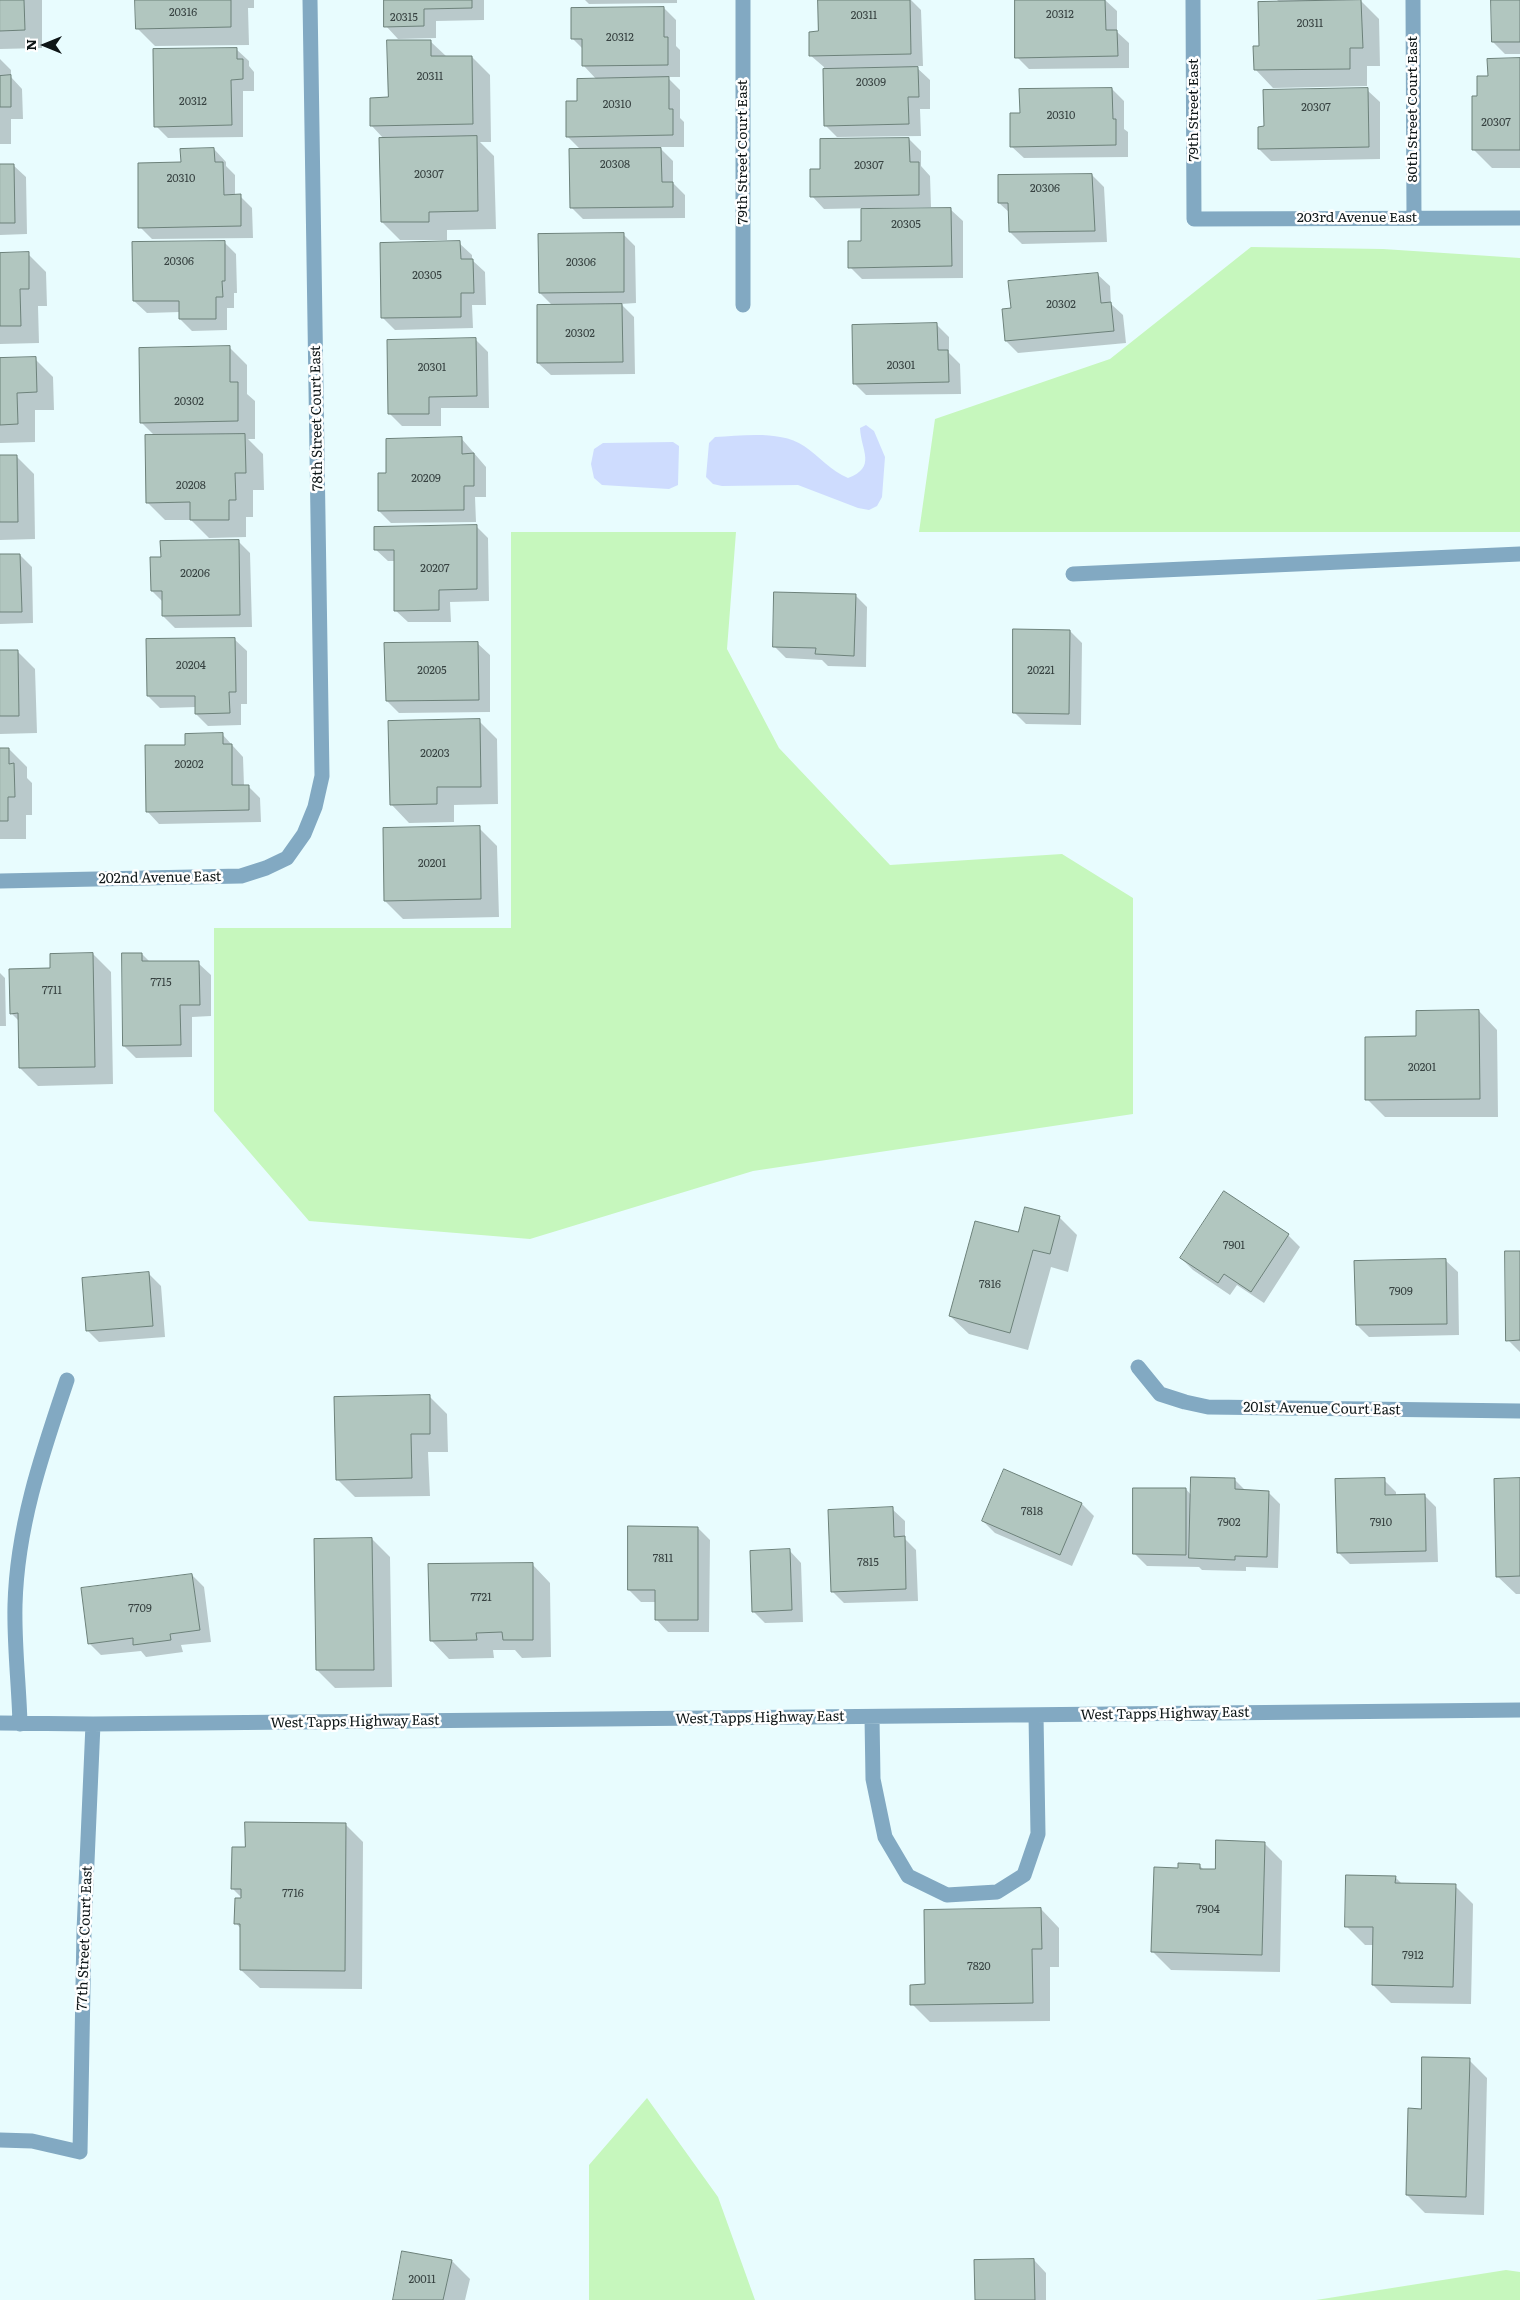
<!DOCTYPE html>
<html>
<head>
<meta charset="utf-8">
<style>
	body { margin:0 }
	#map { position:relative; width:1520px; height:2300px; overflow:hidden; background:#e8fcfe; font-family:Literata,serif }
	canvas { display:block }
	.north { position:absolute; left:20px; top:20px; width:50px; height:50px; -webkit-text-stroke:4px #fff; paint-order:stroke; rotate:270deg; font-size:14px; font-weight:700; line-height:20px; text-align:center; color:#0e1617 }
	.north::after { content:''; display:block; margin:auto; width:18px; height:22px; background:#0e1617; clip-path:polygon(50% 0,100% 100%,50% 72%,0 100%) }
</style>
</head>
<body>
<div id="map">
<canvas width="1520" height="2300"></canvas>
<div class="north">N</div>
</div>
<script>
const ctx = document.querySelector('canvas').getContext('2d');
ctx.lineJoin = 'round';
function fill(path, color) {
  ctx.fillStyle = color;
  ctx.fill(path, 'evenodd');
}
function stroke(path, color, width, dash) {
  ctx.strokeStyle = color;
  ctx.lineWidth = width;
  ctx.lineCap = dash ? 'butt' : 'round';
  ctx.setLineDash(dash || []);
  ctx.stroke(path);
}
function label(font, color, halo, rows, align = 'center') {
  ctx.font = font + ' Literata,serif';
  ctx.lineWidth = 5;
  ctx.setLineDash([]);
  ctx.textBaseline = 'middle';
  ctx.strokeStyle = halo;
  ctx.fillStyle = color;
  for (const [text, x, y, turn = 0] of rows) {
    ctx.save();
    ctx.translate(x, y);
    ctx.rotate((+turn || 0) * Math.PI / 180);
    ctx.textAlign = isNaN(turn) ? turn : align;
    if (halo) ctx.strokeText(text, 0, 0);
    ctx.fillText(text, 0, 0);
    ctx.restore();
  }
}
const green = new Path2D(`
	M1251,247L1383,249L1520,258V532H919L935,419L1110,359Z
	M511,532H736L727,649L779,748L890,865L1062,854L1133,898V1114L753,1171L530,1239L309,1221L214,1111V928H511Z
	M647,2098L718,2197L755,2300H589V2165Z
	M1506,2270L1520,2272V2300H1316Z`);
const water = new Path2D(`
	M866,425L874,431L885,457L882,497L877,506L869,510L858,508L798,485L722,486L713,484L706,477L709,443L715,437C742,436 780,430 804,446C819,456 831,471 848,478C877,467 861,451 860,428Z
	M673,442L679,446L678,485L669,489L602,485L594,478L591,464L594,449L603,443Z`);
const shadow = new Path2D(`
	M0,0H42V48L0,49Z
	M137,0H254V8H248L249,45L155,46L137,28Z
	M385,0H484V20L436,21V38L398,39L386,26Z
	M585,0H677V3L589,4Z
	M819,0H911L921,10L923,66H915L930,80V109H920L921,136L837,137L825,125L824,67L810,55L819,32Z
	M1047,0H1105L1117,11V32L1129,43V68L1029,69L1017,57Z
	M1277,0H1370H1360L1379,19L1380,66H1367V86L1273,88L1255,69L1260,47L1280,3Z
	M1492,0H1520V54H1505L1493,42Z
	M664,8L676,20V46L680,50V77H667L680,90V118L684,122V147H659L673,161V183L685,195V218L583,219L571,207L581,150L567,136L578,102L597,80L584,66L583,49L573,39Z
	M430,41L447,57H472L490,75L491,142H480L494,156L496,229L447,230V240H400L382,222L384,139L371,125Z
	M236,49L249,61V66L254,72V91H243V137L168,138L156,126Z
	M0,59L11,70V77L22,89L23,119H11V144H0Z
	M1520,59V168H1492L1474,150L1479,97L1489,77Z
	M1112,89L1124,101V129L1128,132V157L1024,158L1011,146L1021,114Z
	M1367,90L1380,102V159L1271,161L1259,149L1265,127Z
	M909,139L921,151V166L930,176L931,207L824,209L812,196L821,170Z
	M214,149L226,162V166L235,175V196H240L252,208L253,238L152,239L140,227L182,163Z
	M0,165H13L26,177L27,234L0,235Z
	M1092,175L1104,187L1107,242L1022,244L1010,232V213L999,203Z
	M950,209L963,221V278L862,279L850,267L863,242Z
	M623,234L635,246L636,303L621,304L634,317L635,374L551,375L538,363L553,306L540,293Z
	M224,242L236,254L237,293H234V308H227V330L192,331L180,319V312L147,313L134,301Z
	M459,243L472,255V260L485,272L486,305H472L473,328L395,330L383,318Z
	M0,254H28L46,272L47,306H38L39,343L0,344Z
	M1097,274L1110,286L1111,304L1123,315L1126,343L1018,353L1006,341L1003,310L1012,309Z
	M937,325L949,337V353L960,364L961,394L866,395L854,383Z
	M476,340L488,352L489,408H441V426H402L390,414Z
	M229,347L247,365V394L255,401V439H248L263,454L264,490H253V517H246V537L209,538L191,520H165L147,502L156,437L141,422Z
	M0,359H35L53,377L54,410H35V442L0,443Z
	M461,438L486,467V497H475L476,522L391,523L379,511Z
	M0,456H16L34,474L35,539L0,540Z
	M476,526L488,538L489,601L450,602L451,622H408L395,610V561H388L375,549Z
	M238,541L250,553L252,627L175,628L163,616V602L152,591L162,558Z
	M0,555H20L32,567L33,623L0,624Z
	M855,595L867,607L866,667L828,666L822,660L786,658L774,646Z
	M1070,631L1082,643L1081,725L1026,724L1014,712Z
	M234,639L247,651V704H241V725L208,726L196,714V707L160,708L148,696Z
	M477,643L490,655V712L399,713L387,701Z
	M0,651H17L35,669L37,733L0,734Z
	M479,721L497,739L498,804L454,805V822L409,823L391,804Z
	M222,734L243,757L244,786H248L260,798L261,822L159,824L147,811L187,746Z
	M0,749H9L27,767V778L32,783V815H26V839H0Z
	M479,828L497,846L499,917L403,919L385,901Z
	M93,954L111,972L113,1084L38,1086L20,1068L19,1021L11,1013L51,970Z
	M142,954L150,962L198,963L211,975V1016L192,1017V1057L136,1058L124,1046Z
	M0,973L5,978L6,1026H0Z
	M1479,1011L1497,1030L1498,1117H1385L1367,1099L1418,1038Z
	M1059,1217L1077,1235L1068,1272L1051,1267L1028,1350L969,1334L950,1316Z
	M1288,1235L1300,1247L1264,1303L1237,1285L1230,1295L1193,1270L1181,1258Z
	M1520,1252V1352L1508,1340Z
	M1445,1260L1458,1272L1459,1335L1369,1337L1357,1325Z
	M149,1274L161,1286L165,1337L99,1342L87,1330Z
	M429,1396L447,1414L448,1452H428L430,1496L355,1497L337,1479Z
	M1520,1479V1594H1516L1497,1576Z
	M1235,1480L1246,1491L1268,1492L1280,1504L1278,1568L1246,1567V1571L1202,1570L1199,1567L1147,1566L1135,1554L1186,1489L1192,1496Z
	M1384,1480L1396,1492V1496L1424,1495L1436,1507L1438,1562L1350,1564L1338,1552Z
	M1082,1504L1094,1516L1072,1566L995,1533L983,1521Z
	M892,1509L905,1521V1539L916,1550L918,1601L844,1603L832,1591Z
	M698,1528L710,1540L709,1632H668L656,1619V1602H641L629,1590Z
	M372,1539L390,1557L392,1687L335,1688L317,1670Z
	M789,1550L801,1563L803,1622L765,1623L753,1611Z
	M532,1564L550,1583L551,1657L522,1658L515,1650H493L494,1658L449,1659L431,1640Z
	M192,1575L204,1587L211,1642L181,1645L183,1652L146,1657L141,1651L101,1655L89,1643Z
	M345,1824L363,1842L362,1989L260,1988L241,1970V1929L236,1923L242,1898L232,1888L247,1848Z
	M1264,1843L1282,1861L1280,1972L1171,1970L1153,1952L1179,1869L1199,1865L1204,1870H1216Z
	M1395,1877L1403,1885L1455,1886L1473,1904L1471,2004L1391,2003L1373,1985L1374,1945H1365L1347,1927Z
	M1041,1909L1059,1928V1967H1050V2021L930,2022L912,2004L926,1985Z
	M1469,2060L1487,2078L1484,2215L1425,2213L1407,2195L1422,2110Z
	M1034,2260L1046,2273V2300H976Z
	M452,2261L470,2279L465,2300H394Z`);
const building = new Path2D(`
	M0,0H24L25,30L0,31Z
	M135,0H231V27L136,29Z
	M384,0H472V8L424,9V26L384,27Z
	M818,0H910L911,54L809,56V32L818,31Z
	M1015,0H1105L1106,30H1117L1118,56L1015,58Z
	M1361,0L1363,48H1350V69L1254,70L1253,46H1259L1258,2Z
	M1491,0H1520V42H1492Z
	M664,7V37H668V65L582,66V39H571V8Z
	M387,40H431V56H472L473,124L370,126V98L388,97Z
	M237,48V59H243V79L231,80L232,125L154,127L153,49Z
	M1520,58V150H1472V96H1477V76H1488L1487,59Z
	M918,67L919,97H908L909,124L824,126L823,69Z
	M11,75V107H0V76Z
	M669,77V109H673V135L566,137V101H577V79Z
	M1112,88L1113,119H1116V145L1010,147V113H1020L1019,89Z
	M1368,88L1369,147L1258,149V127L1264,126L1263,90Z
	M477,136L478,211L429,212V222H381L379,138Z
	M909,138L910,162H919V195L810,197V169H820V139Z
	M214,148L215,162H223L224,195L241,194V226L138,228V163L181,162L180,149Z
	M661,148L662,182H673V207L570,208L569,149Z
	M0,164H14L15,223H0Z
	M1092,174L1095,231L1009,232L1008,203H998V175Z
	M951,208L952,266L848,268V241H861V209Z
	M624,233V292L539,293L538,234Z
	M225,241V281H222L223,297H216V319H179V301H133L132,242Z
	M460,241L461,259H473L474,293H461V317L381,318L380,243Z
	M29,252V289H20L21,326H0V253Z
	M1098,273L1101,303L1111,302L1114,331L1005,341L1002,309L1011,308L1008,281Z
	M622,304L623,362L537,363V305Z
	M937,323L938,350H948L949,382L853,384L852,325Z
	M476,338L477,396L429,397V414H388L387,340Z
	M230,346V382H238V421L140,423L139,348Z
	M36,357L37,392L17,393L18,424L0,425V358Z
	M245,434L246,473H235L236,500H229V520H190V502L146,503L145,435Z
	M462,437V454L474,453V486H464V510L378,511V473H386V439Z
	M0,455H17L18,522H0Z
	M477,525V589L439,590V610L394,611V550H374V527Z
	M239,540L240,615L162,616V591H151L150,557H161L160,541Z
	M0,554H20L22,612H0Z
	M774,592L856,594L854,656L815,654L816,648L773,647Z
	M1013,629L1070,630L1069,714L1013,713Z
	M235,638L236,692H229L230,713L195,714V696H147L146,639Z
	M478,642L479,700L386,701L384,643Z
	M0,650H18L19,716H0Z
	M480,719L481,787H437V804L390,805L388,721Z
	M223,733V744H232V785H249V810L146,812L145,745H185V734Z
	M0,748H9V764L14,763L15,797H8V821H0Z
	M480,826L481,899L384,901L383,828Z
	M93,953L95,1067L19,1068L18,1013L10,1014L9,969L50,968V954Z
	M122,953H142V961H199L200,1005H180L181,1045L123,1046Z
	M1479,1010L1480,1099L1365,1100V1037L1416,1036V1011Z
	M1224,1191L1289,1234L1251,1292L1224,1274L1218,1283L1180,1258Z
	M1025,1207L1060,1216L1050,1254L1033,1250L1010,1333L949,1316L975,1221L1018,1232Z
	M1505,1251H1520V1340L1506,1341Z
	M1446,1259L1447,1324L1356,1325L1354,1261Z
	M149,1272L153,1326L86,1331L82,1278Z
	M430,1395V1434H411L412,1478L336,1480L334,1397Z
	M1004,1469L1082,1503L1060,1555L982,1521Z
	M1191,1477L1235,1478V1489L1269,1491L1267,1557L1235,1556V1560L1189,1558Z
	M1385,1478V1495L1425,1494L1426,1551L1337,1553L1335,1479Z
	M1520,1478V1576L1496,1577L1494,1479Z
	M1133,1488H1186V1555L1133,1554Z
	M893,1507L894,1537L905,1536L906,1589L831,1592L828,1510Z
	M628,1526L698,1527V1620H655V1590H628Z
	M372,1538L374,1670H316L314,1539Z
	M790,1549L792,1610L752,1612L750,1551Z
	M533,1563V1640H503L502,1632L476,1633L477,1640L430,1641L428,1564Z
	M192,1574L200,1630L170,1634L171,1640L133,1645V1638L88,1644L81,1588Z
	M245,1822L346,1823L345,1971L240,1970V1924H234L235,1898H241V1889H231L232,1847H245Z
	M1216,1840L1265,1842L1262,1955L1151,1952L1154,1867L1178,1868V1863L1200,1864V1869H1215Z
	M1346,1875L1396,1876L1395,1883L1456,1884L1453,1987L1372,1985L1373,1927H1345Z
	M1041,1908L1042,1949H1032L1033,2003L910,2005V1985L925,1984L924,1910Z
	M1422,2057L1470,2058L1466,2197L1406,2195L1408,2108L1421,2109Z
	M402,2251L452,2260L443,2300H393Z
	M1034,2259L1035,2300H975L974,2260Z`);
const minor = new Path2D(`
	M743,0V305
	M1193,0L1194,219L1520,218
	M1413,0L1414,218
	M1073,574L1520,554
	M0,881L241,876L266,868L287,858L304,834L315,807L322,776L310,0
	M1138,1367L1160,1394L1185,1402L1208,1407L1520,1411
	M872,1717L873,1779L885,1837L908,1876L947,1895L997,1892L1024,1875L1038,1834L1036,1715
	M0,1723L93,1724L1520,1710
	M20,1724C19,1685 14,1645 15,1605C17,1526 42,1454 67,1380
	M0,2140L32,2141L80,2152L84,1931L93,1724`);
const numberNames = [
	["20316",183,13],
	["20312",1060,15],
	["20311",864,16],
	["20315",404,18],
	["20311",1310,24],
	["20312",620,38],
	["20311",430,77],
	["20309",871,83],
	["20312",193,102],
	["20310",617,105],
	["20307",1316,108],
	["20310",1061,116],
	["20307",1496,123],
	["20308",615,165],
	["20307",869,166],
	["20307",429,175],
	["20310",181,179],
	["20306",1045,189],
	["20305",906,225],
	["20306",179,262],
	["20306",581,263],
	["20305",427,276],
	["20302",1061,305],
	["20302",580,334],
	["20301",901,366],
	["20301",432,368],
	["20302",189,402],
	["20209",426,479],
	["20208",191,486],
	["20207",435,569],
	["20206",195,574],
	["20204",191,666],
	["20205",432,671],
	["20221",1041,671],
	["20203",435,754],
	["20202",189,765],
	["20201",432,864],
	["7715",161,983],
	["7711",52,991],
	["20201",1422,1068],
	["7901",1234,1246],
	["7816",990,1285],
	["7909",1401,1292],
	["7818",1032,1512],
	["7902",1229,1523],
	["7910",1381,1523],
	["7811",663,1559],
	["7815",868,1563],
	["7721",481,1598],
	["7709",140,1609],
	["7716",293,1894],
	["7904",1208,1910],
	["7912",1413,1956],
	["7820",979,1967],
	["20011",422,2280]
];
const streetNames = [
	["80th Street Court East",1413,109,-90],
	["79th Street East",1194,110,-90],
	["79th Street Court East",743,152,-90],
	["203rd Avenue East",1357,218],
	["78th Street Court East",317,418,-91],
	["202nd Avenue East",160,878,-1],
	["201st Avenue Court East",1322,1409,1],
	["West Tapps Highway East",1165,1714,-1],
	["West Tapps Highway East",760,1718,-1],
	["West Tapps Highway East",355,1722,-1],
	["77th Street Court East",85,1938,-88]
];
fill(green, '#c6f7bd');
fill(water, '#cedcfe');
fill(shadow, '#0003');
fill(building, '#b1c6bf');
stroke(building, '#6c817a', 1);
stroke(minor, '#82a9c2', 15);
label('11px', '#374241', null, numberNames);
label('14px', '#0e1617', '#fff', streetNames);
</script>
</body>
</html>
